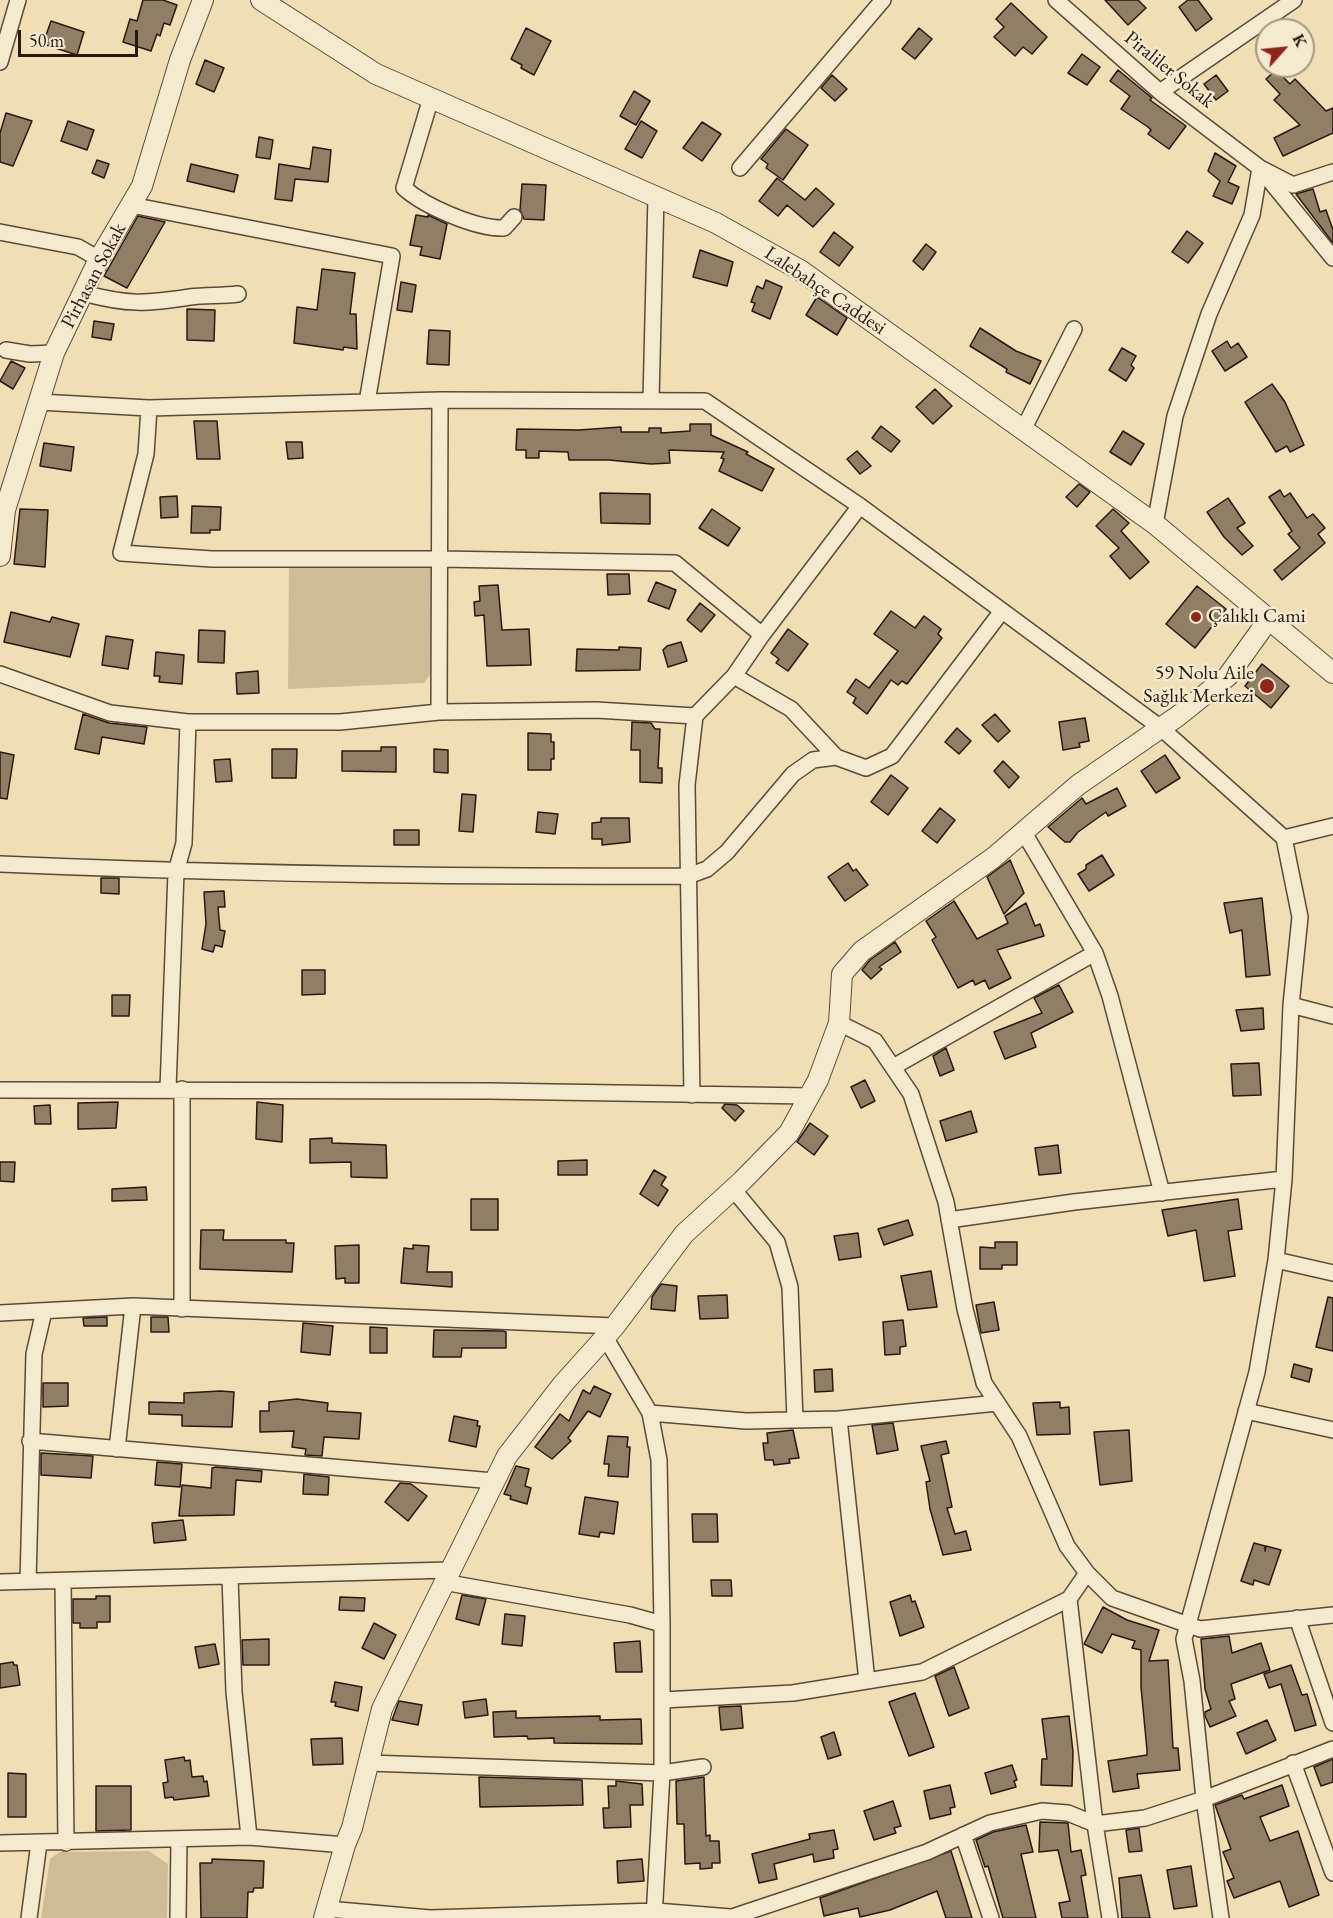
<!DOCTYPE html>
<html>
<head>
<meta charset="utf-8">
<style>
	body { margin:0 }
	#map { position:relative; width:1333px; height:1918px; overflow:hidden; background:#f0deb4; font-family:"EB Garamond",serif }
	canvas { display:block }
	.north { position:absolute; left:1255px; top:18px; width:60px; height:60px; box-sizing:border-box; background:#f5eace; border:2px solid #a49682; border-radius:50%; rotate:63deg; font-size:16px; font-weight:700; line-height:24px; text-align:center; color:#2a1810 }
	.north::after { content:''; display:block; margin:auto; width:21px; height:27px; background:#8f2418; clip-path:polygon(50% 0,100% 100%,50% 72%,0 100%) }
	.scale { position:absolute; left:18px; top:30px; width:120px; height:27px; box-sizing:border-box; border:3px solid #2a1810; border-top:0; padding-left:8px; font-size:18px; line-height:21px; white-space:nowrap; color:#2a1810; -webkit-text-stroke:4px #f5eace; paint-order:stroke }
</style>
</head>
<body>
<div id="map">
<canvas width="1333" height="1918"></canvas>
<div class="north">K</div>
<div class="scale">50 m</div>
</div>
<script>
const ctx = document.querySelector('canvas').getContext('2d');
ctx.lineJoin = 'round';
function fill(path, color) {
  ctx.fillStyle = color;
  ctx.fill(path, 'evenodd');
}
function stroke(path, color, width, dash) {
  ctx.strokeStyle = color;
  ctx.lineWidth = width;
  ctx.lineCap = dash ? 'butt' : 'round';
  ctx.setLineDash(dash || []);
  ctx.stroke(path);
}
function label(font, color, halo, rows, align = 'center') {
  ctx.font = font + ' "EB Garamond",serif';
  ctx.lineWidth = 5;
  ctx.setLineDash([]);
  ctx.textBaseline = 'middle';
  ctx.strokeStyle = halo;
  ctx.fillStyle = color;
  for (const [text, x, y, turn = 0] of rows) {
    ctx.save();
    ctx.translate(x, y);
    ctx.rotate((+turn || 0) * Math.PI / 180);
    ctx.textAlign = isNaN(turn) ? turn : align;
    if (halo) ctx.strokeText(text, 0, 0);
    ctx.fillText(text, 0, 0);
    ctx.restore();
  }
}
const green = new Path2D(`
	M422,561L431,569L432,672L424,683L288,689L289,562Z
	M149,1851L168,1864L167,1918H41L50,1859L60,1852Z`);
const building = new Path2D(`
	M143,0H163L177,5L170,25L164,23L160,36L157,34L151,51L123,42L130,19L137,21Z
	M1105,0H1138L1146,8L1128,25Z
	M1188,0H1198L1212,19L1196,31L1179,7Z
	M1011,3L1047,37L1032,54L1023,47L1015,56L994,37L1004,27L996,19Z
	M51,21L84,32L77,55L43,44Z
	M526,28L551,41L534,75L521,68L522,65L511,59Z
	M919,28L932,39L915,59L902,49Z
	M1082,54L1100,67L1087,85L1068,73Z
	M205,60L224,68L214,92L196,84Z
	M1118,70L1152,98L1150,100L1186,126L1169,149L1148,134L1151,130L1148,127L1121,109L1130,96L1110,81Z
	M1276,70L1290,84L1295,79L1326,111L1333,108V133L1283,156L1274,138L1300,125L1274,100L1280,94L1266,79Z
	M832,75L847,89L835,101L821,88Z
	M1216,75L1228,91L1216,100L1204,84Z
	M634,91L650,101L636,125L620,116Z
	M6,113L32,121L13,166L0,162V133Z
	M68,121L94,130L87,150L61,141Z
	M641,121L657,131L642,158L625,149Z
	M702,122L721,134L702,161L683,148Z
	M786,129L808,145L783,180L766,168L768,164L761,159Z
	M259,137L273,140L270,159L256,157Z
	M313,147L331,150L328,182L295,179L292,201L275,199L279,164L310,169Z
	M1215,153L1236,166L1228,182L1239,187L1232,204L1213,196L1220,181L1208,171Z
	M97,160L109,164L104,178L92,173Z
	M191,164L238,175L234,192L187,181Z
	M777,178L805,200L816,188L834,204L813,227L787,205L778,216L759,201Z
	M522,184L546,185L544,220L524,219L520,210Z
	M1313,189L1320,212L1326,210L1333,230V243L1296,194Z
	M416,215L428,217V215L447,224L440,259L420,255L422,247L410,245Z
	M138,216L165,222L127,288L104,276Z
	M1187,231L1203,243L1188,263L1172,252Z
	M834,232L853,247L839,266L820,252Z
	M926,244L936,252L923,270L913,261Z
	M700,250L733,262L727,286L693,277Z
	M322,269L355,273L350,314H356L357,349L344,347L343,350L294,343L297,307L317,310Z
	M766,280L782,287L770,319L752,311L755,303L751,302L757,286L763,289Z
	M401,282L416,285L412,312L397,310Z
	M817,297L847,318L837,335L806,315Z
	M187,309L215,310L214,341L187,340Z
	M94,321L114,324L111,340L92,337Z
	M980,328L1016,351L1041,361L1030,384L1006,372L1007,369L970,346Z
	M429,330L450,331L449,365L427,364Z
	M1227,341L1231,348L1238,343L1247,357L1225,371L1212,351Z
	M1122,348L1136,356L1131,365L1134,368L1126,381L1109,370Z
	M11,361L25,368L13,389L0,381Z
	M1272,384L1285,402L1304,445L1290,452L1287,446L1276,452L1245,402Z
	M935,389L952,406L933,424L916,407Z
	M194,421H217L220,459H197Z
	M690,424H711V435L748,452L746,454L774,469L762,491L719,471L724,459L721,458L724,452L669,450L670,463L651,464L609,460H569L568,452L539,451V458H526V450H516L517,429L579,430L621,427V432H649V428H661V433L690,431Z
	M881,426L900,441L891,452L872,438Z
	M1123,431L1144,444L1131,465L1110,452Z
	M286,442H302L303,458L288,459Z
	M44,443L74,447L71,471L40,466Z
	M857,451L871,466L860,474L847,459Z
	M1079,484L1090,492L1077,507L1066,497Z
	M1280,490L1284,497L1290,493L1307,518L1313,514L1325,528L1318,534L1325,543L1282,580L1274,570L1300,548L1288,534L1292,531L1269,497Z
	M600,493L650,494V524L601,523Z
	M177,496L178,517L161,518L160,497Z
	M1228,498L1245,523L1237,528L1253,546L1242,555L1224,537L1207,512Z
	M192,506L221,507L220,530H210V533H191Z
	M20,509L48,510L45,567L14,564Z
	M712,509L740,528L728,546L699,528Z
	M1113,509L1129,523L1121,531L1149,562L1130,579L1110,556L1119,548L1096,526Z
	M607,574H629L630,594L608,595Z
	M656,582L676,590L669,609L648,601Z
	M498,585L502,630L529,629L531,665L487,666L484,615L475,616L474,602L480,601L479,586Z
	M1197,586L1226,609L1195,648L1166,624Z
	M700,603L715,615L701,632L687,620Z
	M891,611L915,628L924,616L941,629L938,634L942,638L907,684L902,681L898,685L891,680L867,714L853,703L856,698L847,692L856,679L869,688L898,651L874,634Z
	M11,612L50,622L52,617L79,624L70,657L4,642Z
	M788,629L808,644L788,671L776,663L779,659L771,653Z
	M199,630L225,631L224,663L198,662Z
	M106,636L133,640L128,669L102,665Z
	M681,642L687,661L668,667L663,650L667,646Z
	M619,647L641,648L640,670L576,671L577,649L619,650Z
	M156,652L184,655L182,684L159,682L160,676H154Z
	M1262,664L1289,686L1271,708L1245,686Z
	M258,671L259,693L237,694L236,673Z
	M83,714L109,723L147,727L144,744L102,737L99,754L75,749Z
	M995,714L1010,731L998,742L982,725Z
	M1085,718L1089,741L1079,743L1080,747L1063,750L1059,722Z
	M632,722L651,723L655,729H660L658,768H662V783L640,782V750H631Z
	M957,728L971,741L959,754L945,742Z
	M528,733L551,734V742H554V759H551V770H528Z
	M381,747H396V772L342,771V751H381Z
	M272,749H297L296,778H272Z
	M434,749L448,750V773L434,772Z
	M0,752L14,755L7,799L0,798Z
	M1165,755L1180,778L1156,793L1141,771Z
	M230,759L232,781L216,782L214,760Z
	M1003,761L1019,777L1009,788L994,771Z
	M891,775L908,788L888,815L871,802Z
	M1117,788L1126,806L1108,816L1106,812L1078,832L1070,842H1065L1048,827L1082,798L1086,804Z
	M462,794L476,795L473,832L459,831Z
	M940,808L955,820L937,843L922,831Z
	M538,812L558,814L555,834L536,832Z
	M601,818H629L630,842L602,845V839H592V823L601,822Z
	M394,830H419V845H394Z
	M1102,855L1114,875L1089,891L1078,874L1086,869V865Z
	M1010,860L1024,893L1004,914L987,877Z
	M848,863L853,871L856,869L868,885L845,901L828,877Z
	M101,878H119V894L101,893Z
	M224,891L225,907H218L220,930L225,931L222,947L215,945L213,952L202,949L206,924L204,892Z
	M1262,898L1270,975L1246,977L1242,930L1230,933L1224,903Z
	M954,901L977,939L1008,923L1005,916L1026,903L1035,926L1040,924L1044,936L997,950L1011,978L989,989L985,980L975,985L973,980L958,988L932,940L936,937L926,921Z
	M895,942L901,952L879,967L882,969L871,979L862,970L870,960Z
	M302,970H325V994L302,995Z
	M1059,985L1073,1012L1031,1033L1036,1047L1005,1059L994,1032L1042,1013L1034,998Z
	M112,995H130L129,1016H112Z
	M1263,1008L1264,1029L1241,1031L1236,1010Z
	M946,1048L954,1070L940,1076L933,1056Z
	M1259,1063L1261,1095L1233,1096L1231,1064Z
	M865,1080L875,1101L861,1108L851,1087Z
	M118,1102L116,1128L78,1129V1103Z
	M257,1102L283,1105L282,1142L256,1139Z
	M725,1104L737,1105L744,1111L735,1121L722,1108Z
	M50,1105L51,1124H35L34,1106Z
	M971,1111L977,1132L946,1141L940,1121Z
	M810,1123L828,1136L814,1155L797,1142Z
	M332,1138V1143L386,1145L387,1178L351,1177V1162L310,1163V1139Z
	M1058,1145L1061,1173L1039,1175L1035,1148Z
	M587,1160V1175H558V1161Z
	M0,1162H15L14,1182L0,1181Z
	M654,1170L666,1177L661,1185L668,1190L658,1206L640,1194Z
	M146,1187L147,1200L112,1201V1189Z
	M471,1199H498V1230H471Z
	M1238,1199L1242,1229L1228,1231L1235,1276L1204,1281L1196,1230L1168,1236L1162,1210Z
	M908,1220L913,1235L884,1245L878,1229Z
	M201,1230H224L223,1240H286V1243H294L292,1272L200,1269Z
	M858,1233L861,1257L839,1260L834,1236Z
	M995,1242H1017V1265H1002V1269H980V1247L995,1248Z
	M359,1245V1283H345V1278L336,1279L335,1246Z
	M413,1245L429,1246L427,1272H452V1287L401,1283L404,1248L413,1249Z
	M931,1271L937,1307L908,1310L901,1276Z
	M661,1284L677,1286L675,1311L651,1309L652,1297Z
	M727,1295L728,1318L700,1319L698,1296Z
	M1328,1297L1333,1298V1351L1316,1347Z
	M994,1302L999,1330L981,1333L976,1305Z
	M107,1317V1326H84L83,1318Z
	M151,1317H168L169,1332H151Z
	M903,1320L906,1346L900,1347V1354L885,1355L883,1322Z
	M303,1323L333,1326L330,1355L301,1352Z
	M370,1327L387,1328V1353H370Z
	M434,1330L503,1331L506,1332V1348H462L461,1357H433Z
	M1294,1364L1312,1369L1309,1382L1291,1377Z
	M832,1369L833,1391L815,1392L814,1370Z
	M43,1383H68V1406L43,1407Z
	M594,1386L611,1394L600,1417L588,1411L568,1438L571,1441L552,1459L535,1447L560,1414L569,1421L583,1390L590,1394Z
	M220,1391L234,1392L232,1427L182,1426V1415L149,1414V1402L184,1403V1393Z
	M297,1399L328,1403L327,1411L361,1413L359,1439L324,1437L322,1456L305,1455L306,1449L292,1447L294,1431L260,1432V1411H269V1402Z
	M1060,1402V1408L1069,1407L1070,1434L1037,1435L1033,1403Z
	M454,1416L478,1421L477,1426H480L476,1447L449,1441Z
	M893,1423L898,1450L877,1454L872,1425Z
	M793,1430L799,1458L789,1459L790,1463L774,1465L773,1460H765L763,1443H768L767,1433Z
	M1129,1430L1132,1481L1100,1485L1094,1432Z
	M608,1436L628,1437L627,1447H630L628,1477L608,1476L609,1464H604Z
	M946,1441L949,1453L941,1455L952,1507L947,1508L955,1534L966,1531L971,1550L943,1555L930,1509L926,1482L930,1481L921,1446Z
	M41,1453L93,1456L91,1478L41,1475Z
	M157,1462L182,1464L180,1487L155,1485Z
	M516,1466L529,1469L525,1486L531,1488L527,1504L510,1499L511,1496L504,1494Z
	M216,1467L262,1471L261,1482L236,1480L234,1515L179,1516L182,1485L211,1488L212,1468Z
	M304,1474L329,1477L328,1495L303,1494Z
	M400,1483L411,1484L427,1496L408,1521L385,1502Z
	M585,1497L618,1502L614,1534L600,1532L599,1537L579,1534Z
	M692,1514H717L718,1542H693Z
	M183,1520L186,1540L154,1543L152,1523Z
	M1254,1543L1265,1546V1551L1266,1546L1281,1550L1269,1585L1254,1580L1253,1585L1241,1581Z
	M711,1580H731L732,1596H712Z
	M462,1595L486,1599L479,1625L456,1619Z
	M910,1595L912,1602L915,1601L924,1627L900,1636L890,1602Z
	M96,1596H110V1622H97V1628H80V1623H73V1599H96Z
	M340,1597L365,1598L364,1611L339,1610Z
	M1103,1607L1127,1620L1159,1630L1149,1661L1168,1660L1173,1748H1178L1180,1770L1137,1774L1139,1788L1113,1792L1108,1761L1147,1755V1750L1141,1687V1650L1132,1648L1135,1641L1112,1634L1102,1653L1084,1644Z
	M505,1614L525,1616L522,1646L502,1644Z
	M374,1623L396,1635L384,1659L362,1648Z
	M1229,1636L1232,1653L1261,1643L1270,1670L1231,1684L1235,1699L1229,1701L1236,1716L1210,1727L1205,1716V1712L1211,1709L1205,1689L1201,1639Z
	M269,1639V1665H243L242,1640Z
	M640,1641L642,1672H616L614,1643Z
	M215,1644L219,1664L199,1668L195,1647Z
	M13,1662L14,1665H17L20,1685L0,1688V1664Z
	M1291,1665L1302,1695L1307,1694L1316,1725L1295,1731L1281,1684L1269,1688L1264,1674Z
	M954,1667L969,1708L949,1716L935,1676Z
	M335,1682L362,1687L358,1711L335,1706L336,1702H331Z
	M915,1693L934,1747L909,1756L889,1702Z
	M486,1699L488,1715L465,1718L463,1702Z
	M399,1701L422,1705L418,1725L392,1720Z
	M741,1706L743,1728L721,1730L719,1707Z
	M516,1711V1718L600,1716V1720L641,1719L642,1744L554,1743V1738L528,1739L527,1736L494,1737L493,1712Z
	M1069,1716L1073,1752L1072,1786L1041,1785L1042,1759H1047L1042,1719Z
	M1267,1720L1276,1740L1246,1754L1237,1733Z
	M834,1732L841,1755L828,1759L821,1737Z
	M342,1738L343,1764L313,1765L311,1739Z
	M184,1757L185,1761L190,1760L192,1777L203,1776L204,1782L207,1781L209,1796L174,1800L173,1797L165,1798L163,1783L168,1782L165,1760Z
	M1333,1759V1782L1321,1786L1314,1767Z
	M1012,1765L1017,1780L1014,1781L1016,1787L991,1794L985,1773Z
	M8,1773L26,1774V1817H8Z
	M479,1777L582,1780L583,1805L480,1807Z
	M704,1777L706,1836L710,1835V1841H719L720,1863H712V1868L700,1869V1863L685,1864L684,1824H677L676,1781Z
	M616,1781L642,1784L643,1805H630L631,1827L604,1828L603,1808H609L608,1786H616Z
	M950,1785L955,1807L950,1808L951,1814L930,1819L924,1791Z
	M1282,1785L1289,1806L1260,1817L1270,1841L1298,1831L1319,1895L1289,1907L1280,1881L1234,1898L1227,1881L1234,1878L1223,1852L1231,1849L1215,1805L1242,1795L1244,1799Z
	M96,1786H131V1830L96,1831Z
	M893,1801L901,1826L894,1828L896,1833L874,1840L864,1811Z
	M1040,1822L1068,1823L1071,1852L1081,1850L1086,1875L1081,1876L1088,1918H1062L1059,1903L1070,1901L1058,1850L1039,1852Z
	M1026,1825L1033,1852L1021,1854L1036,1918H1003L988,1866L985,1867L976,1840L993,1832Z
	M1139,1828L1142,1851L1129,1852L1126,1830Z
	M834,1830L838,1849L833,1850L834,1858L814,1862L813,1854L774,1864L777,1879L759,1883L752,1854L810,1839L809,1834Z
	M951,1851L972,1918H946L937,1891L890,1910L860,1917L858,1908L824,1916L820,1898Z
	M212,1859L264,1861L263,1888H254L253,1892H248L247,1918H201L200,1863H212Z
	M642,1859L644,1881L618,1883L617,1861Z
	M1191,1866L1197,1906L1174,1909L1167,1870Z
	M1141,1875L1150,1918H1122L1119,1878Z`);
const minor = new Path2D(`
	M1056,0L1160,92L1260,168L1293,185L1333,172
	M0,62L18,0
	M1160,92L1294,0
	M431,98L404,188C424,206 476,229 504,228L514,217
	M740,168L883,0
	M1263,172L1333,258
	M131,205L392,256L367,402
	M0,232L78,247L99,259
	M83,293C128,305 145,304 190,297C206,295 222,296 238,294
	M6,350L30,354L54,353
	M651,400L656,196
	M39,402L149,408L440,400L705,401L860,506L1161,728L1284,838L1300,917L1291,1005L1284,1179L1276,1260L1257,1372L1184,1639L1192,1681L1204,1799L1221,1918
	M149,408L146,454L121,553L212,559H440L675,563L762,635
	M1023,430L1074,329
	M1155,524L1175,416L1209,314L1252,215L1260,168
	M0,674L110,713L188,722H340L439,712L596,710L695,716
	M734,676L791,709L836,757L866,768L892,756L1002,611
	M439,712L440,400
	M1023,831L1095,953L1110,996L1162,1193
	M1284,838L1333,826
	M0,864C230,874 459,877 688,876L707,869L727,852L793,774L813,760L836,757
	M1291,1005L1333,1016
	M839,1023L875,1041L911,1094L946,1202L965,1309L984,1383L1019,1436L1067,1546L1087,1573L1112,1598L1200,1629L1333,1615
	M893,1067L1095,953
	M168,1089L176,872L184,843L188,722
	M182,1089V1309
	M0,1090L489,1091L810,1096
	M692,1095L687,785L695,716L734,676L762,635L860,506
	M733,1189L777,1242L790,1287L795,1420
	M949,1220L1074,1202L1284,1179
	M1276,1260L1333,1273
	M0,1313L133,1306
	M605,1337L650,1413L746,1421L839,1419L997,1403
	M1246,1411L1333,1430
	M650,1413L659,1460L662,1624
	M839,1419L867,1681
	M30,1441L494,1481
	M117,1449L133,1306L615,1326
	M230,1577L234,1692L249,1837
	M28,1581L34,1354L44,1311
	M63,1581L66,1843
	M0,1582L449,1570
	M443,1582L630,1615L662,1624V1773L654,1918
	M1069,1599L1095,1824L1110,1918
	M1297,1618L1333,1723
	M663,1700L793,1693L922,1672L1069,1599L1087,1573
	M368,1763L662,1773L703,1767
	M1293,1763L1333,1873
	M963,1835L991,1918
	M0,1843L249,1837L345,1845
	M327,1909L430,1918L656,1911L743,1918
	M735,1916L927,1852L990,1823L1042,1811L1068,1813L1095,1824L1145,1818L1204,1799L1333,1749
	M29,1918L39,1843
	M178,1918L179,1840`);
const tertiary = new Path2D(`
	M261,0L376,74L716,223L800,270L1155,524L1333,673
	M0,556L5,510L54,353L99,259L142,186L180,60L203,0
	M324,1918L345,1845L352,1828L382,1709L507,1456L563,1384L615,1326L684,1234L742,1181L789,1133L818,1080L839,1023L842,974L862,951L993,858L1078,785L1178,716L1228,676L1269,619`);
const markers = [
	[1196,617,6,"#8f2418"],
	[1267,686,8,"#8f2418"]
];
const streetNames = [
	["Piraliler Sokak",1169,70,39],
	["Pirhasan Sokak",94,276,-62],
	["Lalebahçe Caddesi",825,291,34]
];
const poiNames = [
	["Çalıklı Cami",1208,617],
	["59 Nolu Aile",1254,674,"right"],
	["Sağlık Merkezi",1254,697,"right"]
];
fill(green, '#cebc98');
fill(building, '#917f65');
stroke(building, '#2a1810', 1.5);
stroke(minor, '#5c4a39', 18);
stroke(tertiary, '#5c4a39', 22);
stroke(minor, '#f5eace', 15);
stroke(tertiary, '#f5eace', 20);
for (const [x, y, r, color] of markers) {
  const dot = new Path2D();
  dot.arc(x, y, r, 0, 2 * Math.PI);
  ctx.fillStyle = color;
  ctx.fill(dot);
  stroke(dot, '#f5eace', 2);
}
label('20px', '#2a1810', '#f5eace', streetNames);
label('20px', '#2a1810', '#f5eace', poiNames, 'left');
</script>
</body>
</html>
